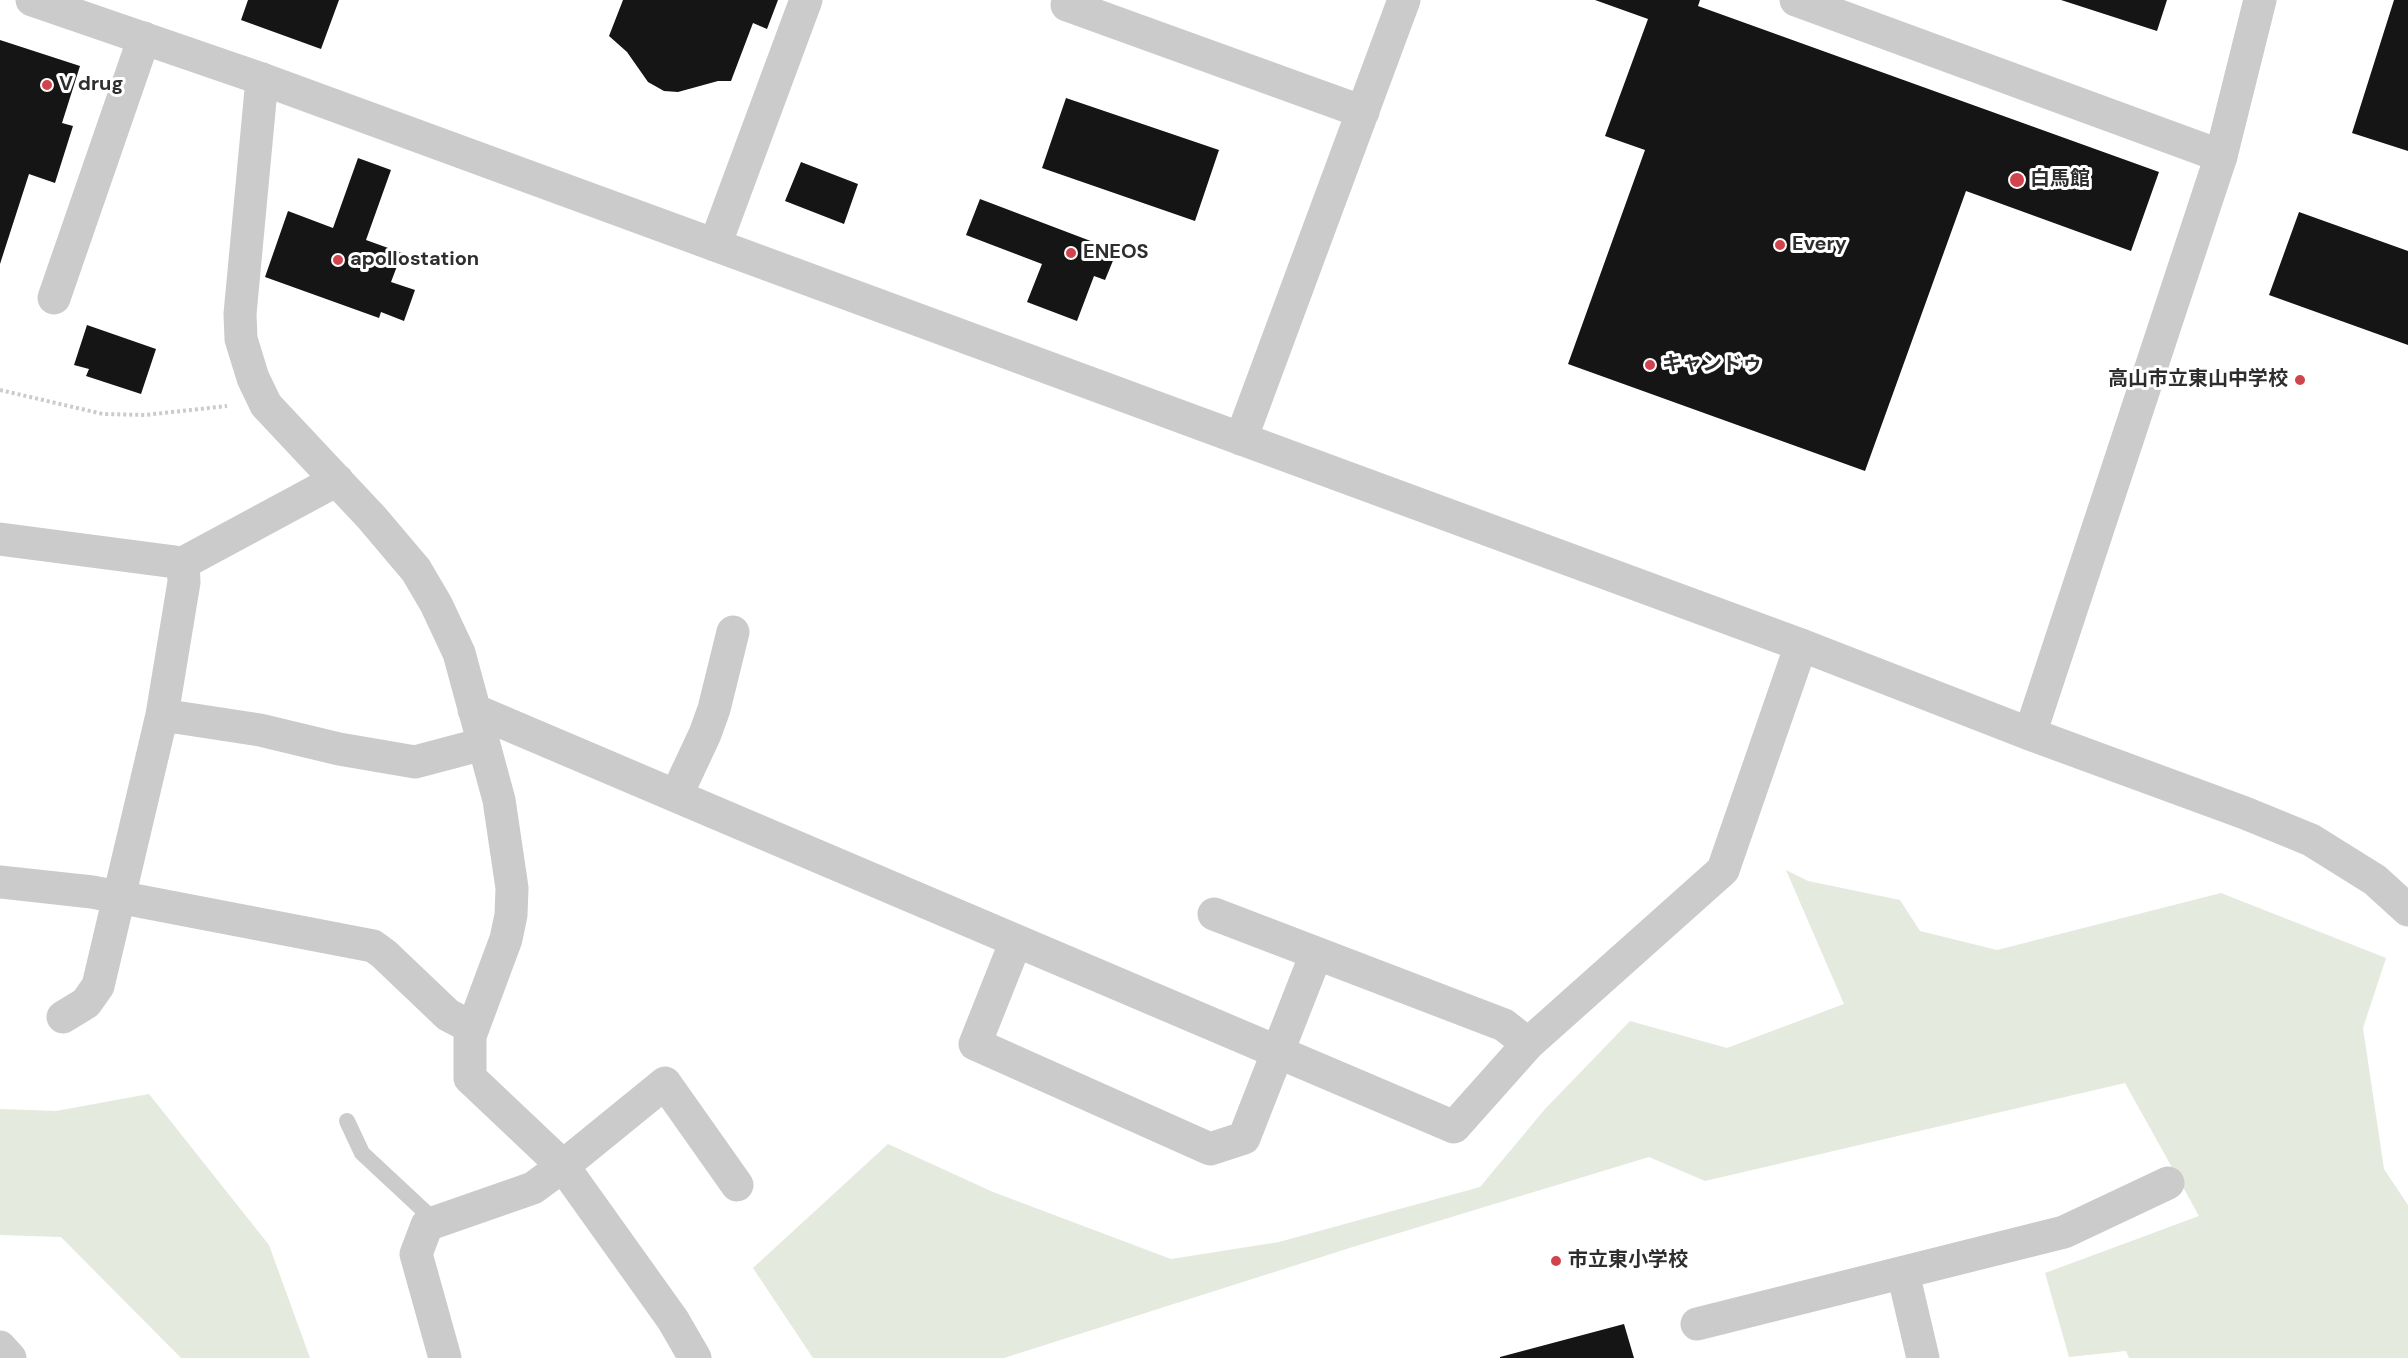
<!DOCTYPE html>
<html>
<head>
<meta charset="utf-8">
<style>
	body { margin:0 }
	canvas { display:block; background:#fff }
</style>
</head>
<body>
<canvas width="2408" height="1358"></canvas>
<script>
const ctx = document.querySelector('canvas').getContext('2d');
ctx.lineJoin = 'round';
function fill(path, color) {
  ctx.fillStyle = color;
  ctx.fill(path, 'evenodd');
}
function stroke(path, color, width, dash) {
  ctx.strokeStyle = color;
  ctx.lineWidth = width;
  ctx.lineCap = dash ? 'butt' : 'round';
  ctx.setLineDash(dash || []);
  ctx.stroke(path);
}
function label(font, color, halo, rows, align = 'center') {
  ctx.font = font + ' "DM Sans","Noto Sans JP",sans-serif';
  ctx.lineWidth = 6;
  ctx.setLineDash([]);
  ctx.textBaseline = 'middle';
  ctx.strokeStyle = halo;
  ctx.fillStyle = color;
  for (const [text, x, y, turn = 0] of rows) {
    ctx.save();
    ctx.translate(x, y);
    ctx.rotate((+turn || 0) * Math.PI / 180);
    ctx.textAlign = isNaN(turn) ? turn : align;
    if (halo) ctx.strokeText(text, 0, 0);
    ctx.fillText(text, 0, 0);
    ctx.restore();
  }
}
const green = new Path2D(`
	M1786,870L1808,881L1900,900L1920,931L1997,950L2221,893L2386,958L2363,1028L2384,1169L2408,1205V1358H2129L2126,1351L2069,1357L2045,1273L2199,1216L2125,1083L1705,1181L1649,1157L1356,1246L1004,1358H813L753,1268L888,1144L993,1192L1171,1259L1279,1242L1480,1187L1545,1109L1630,1021L1727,1048L1844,1004Z
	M149,1094L269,1245L310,1358H181L61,1237L0,1235V1109L56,1111Z`);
const building = new Path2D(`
	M248,0H339L321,49L241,20Z
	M623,0H778L767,29L753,23L731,81H718L678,92L664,91L648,82L627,52L609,36Z
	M1595,0H1700L1698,6L2159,172L2131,251L1966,191L1865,471L1568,364L1645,150L1605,136L1648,19Z
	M2061,0H2167L2157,31Z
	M2394,0H2408V151L2352,133Z
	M0,40L80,66L62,123L73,126L55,183L29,174L0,264Z
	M1066,98L1219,150L1195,221L1042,168Z
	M358,158L391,170L366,240L402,253L391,282L415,290L404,321L381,312L379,318L265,277L288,211L333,228Z
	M801,162L858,184L844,224L785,201Z
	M980,199L1117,251L1105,280L1094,276L1077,321L1027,302L1042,264L966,235Z
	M2299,212L2408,251V345L2269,295Z
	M87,325L156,349L141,394L86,376L89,369L74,365Z
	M1624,1324L1634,1358H1500V1357Z`);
const path = new Path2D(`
	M0,390L103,414L145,415L227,406`);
const service = new Path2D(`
	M347,1121L362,1153L436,1222`);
const minor = new Path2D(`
	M1796,0L2221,156
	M1067,5L1363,112
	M262,79L240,314L241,339L253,378L266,405L372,518L416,570L436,604L459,653L499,800L512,888L511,915L506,939L470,1036V1078L563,1166L673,1320L695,1358
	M715,245L806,0
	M54,298L144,38
	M1241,439L1404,0
	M0,539L183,563L337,480
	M474,710L1454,1127L1528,1044L1723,870L1801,645
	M162,715L260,730L339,749L415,762L483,744
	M676,796L705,734L714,709L733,632
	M0,882L92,892L373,946L384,954L448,1015L473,1028
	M1214,914L1504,1025L1528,1044
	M1016,941L975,1044L1210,1149L1244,1138L1311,967L1320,955
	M63,1017L86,1003L98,986L162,715L184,582L183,563
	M1903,1273L1923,1358
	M1697,1324L2064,1232L2168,1183
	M0,1347L10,1358
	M445,1358L416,1254L427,1225L533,1188L563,1166L665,1083L737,1185`);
const tertiary = new Path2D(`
	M32,0L262,79L715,245L1801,645L2030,734L2245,813L2311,840L2375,880L2408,910
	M2030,734L2221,156L2260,0`);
const markers = [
	[47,85,6,"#d0454d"],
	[2017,180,8,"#d0454d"],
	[1780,245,6,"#d0454d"],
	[1071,253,6,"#d0454d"],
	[338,260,6,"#d0454d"],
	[1650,365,6,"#d0454d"],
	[2300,380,6,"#d0454d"],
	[1556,1261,6,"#d0454d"]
];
const poiNames = [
	["V drug",59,85],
	["白馬館",2030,180],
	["Every",1792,245],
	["ENEOS",1083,253],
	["apollostation",350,260],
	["キャンドゥ",1662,365],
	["高山市立東山中学校",2288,380,"right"],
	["市立東小学校",1568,1261]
];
fill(green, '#e4eade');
fill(building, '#151515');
stroke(path, '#cbcbcb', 4, [3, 3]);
stroke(service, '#cbcbcb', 16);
stroke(minor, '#cbcbcb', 33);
stroke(tertiary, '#cbcbcb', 33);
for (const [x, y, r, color] of markers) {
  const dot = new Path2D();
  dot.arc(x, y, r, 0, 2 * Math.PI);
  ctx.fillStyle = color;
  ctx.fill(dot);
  stroke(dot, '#fff', 2);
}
label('bold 20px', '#2e2e2e', '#fff', poiNames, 'left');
</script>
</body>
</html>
